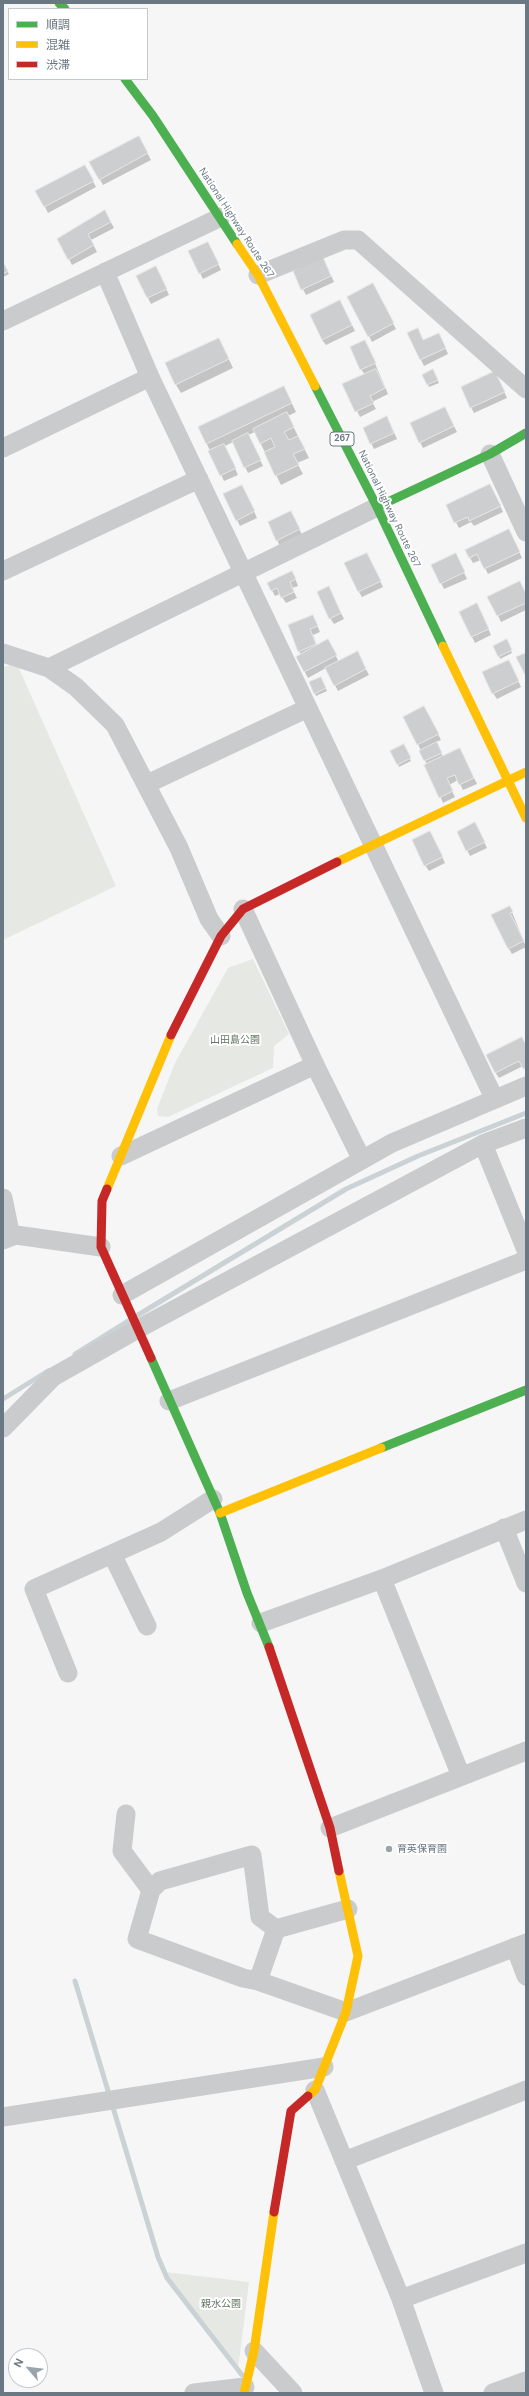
<!DOCTYPE html>
<html>
<head>
<meta charset="utf-8">
<style>
	body { margin:0 }
	#map { position:relative; width:529px; height:2396px; overflow:hidden; background:#f6f6f6; font-family:"DM Sans","Noto Sans JP",sans-serif }
	canvas { display:block }
	.frame { position:absolute; inset:0; border:4px solid #697883; pointer-events:none }
	.legend { position:absolute; left:8px; top:8px; width:140px; height:72px; box-sizing:border-box; background:#fff; border:1px solid #c3c9cd; margin:0; padding:5px 7px; list-style:none; font-size:12px; color:#697883 }
	.legend li { display:flex; align-items:center; gap:8px; height:20px }
	.legend b { width:20px; border:1px solid #c3c9cd }
	.north { position:absolute; left:8px; top:2348px; width:40px; height:40px; box-sizing:border-box; background:#fff; border:1px solid #c3c9cd; border-radius:50%; rotate:298deg; font-size:11px; font-weight:700; line-height:16px; text-align:center; color:#697883 }
	.north::after { content:''; display:block; margin:auto; width:14px; height:18px; background:#9aa4ab; clip-path:polygon(50% 0,100% 100%,50% 72%,0 100%) }
</style>
</head>
<body>
<div id="map">
<canvas width="529" height="2396"></canvas>
<div class="frame"></div>
<ul class="legend">
<li><b style="height:5px;background:#4caf50"></b>順調</li>
<li><b style="height:5px;background:#ffc107"></b>混雑</li>
<li><b style="height:5px;background:#c62828"></b>渋滞</li>
</ul>
<div class="north">N</div>
</div>
<script>
const ctx = document.querySelector('canvas').getContext('2d');
ctx.lineJoin = 'round';
function fill(path, color) {
  ctx.fillStyle = color;
  ctx.fill(path, 'evenodd');
}
function stroke(path, color, width, dash) {
  ctx.strokeStyle = color;
  ctx.lineWidth = width;
  ctx.lineCap = dash ? 'butt' : 'round';
  ctx.setLineDash(dash || []);
  ctx.stroke(path);
}
function label(font, color, halo, rows, align = 'center') {
  ctx.font = font + ' "DM Sans","Noto Sans JP",sans-serif';
  ctx.lineWidth = 4;
  ctx.setLineDash([]);
  ctx.textBaseline = 'middle';
  ctx.strokeStyle = halo;
  ctx.fillStyle = color;
  for (const [text, x, y, turn = 0] of rows) {
    ctx.save();
    ctx.translate(x, y);
    ctx.rotate((+turn || 0) * Math.PI / 180);
    ctx.textAlign = isNaN(turn) ? turn : align;
    if (halo) ctx.strokeText(text, 0, 0);
    ctx.fillText(text, 0, 0);
    ctx.restore();
  }
}
const green = new Path2D(`
	M17,664L116,886L3,940V667Z
	M253,959L289,1034L274,1046L273,1068L168,1117L158,1116L157,1109L175,1063L228,968Z
	M165,2272L249,2282L238,2369L166,2275Z`);
const shadow = new Path2D(`
	M142,143L151,160L103,185L91,163Z
	M85,166L96,187L48,213L37,191Z
	M105,211L114,228L91,240L97,252L72,265L69,259Z
	M211,249L221,270L203,279L200,273Z
	M3,264L9,274L3,277Z
	M326,264L334,282L306,295L294,272Z
	M159,273L169,295L151,304L137,276Z
	M376,290L396,329L372,342L369,336Z
	M343,307L355,331L326,345L322,340Z
	M408,333L424,341L442,340L448,354L424,366Z
	M223,347L233,368L181,393L176,385Z
	M368,347L388,394L372,402L376,409L360,417L344,385L365,375L361,369Z
	M433,370L439,383L429,387L423,375Z
	M498,378L507,398L474,413L471,407Z
	M284,387L296,412L288,416L309,458L297,463L303,474L281,485L255,432L248,435L263,466L248,473L233,442L225,446L238,475L224,481L199,427Z
	M448,414L457,432L423,448L420,442Z
	M390,423L397,439L374,449L364,428Z
	M245,491L257,518L240,526L237,520Z
	M493,491L503,512L474,526L471,522L459,528L447,505Z
	M294,518L302,535L280,546L277,540Z
	M512,536L522,558L488,574L481,560L473,563L470,558Z
	M370,560L383,587L362,597L359,592Z
	M458,560L467,579L444,589L432,565Z
	M295,578L298,586L292,588L297,598L286,603L280,594L275,596L268,583Z
	M331,593L344,619L334,624L330,618Z
	M526,594V610L501,622L489,597Z
	M480,610L491,635L475,643L460,613Z
	M313,616L320,632L313,635L317,646L328,641L339,662L360,658L369,675L338,691L326,668L308,678L297,657L301,655L299,651Z
	M506,640L512,653L500,659L499,656Z
	M512,667L521,687L497,699L493,693Z
	M322,680L327,691L316,696L310,683Z
	M427,713L441,740L436,742L443,757L463,755L477,784L463,790L458,780L449,785L455,797L443,803L418,744Z
	M404,746L411,761L399,767L398,764Z
	M478,829L487,848L470,856L467,850Z
	M433,838L445,863L429,871L425,865Z
	M510,907L526,947L512,954L509,949Z
	M526,1046V1072L523,1066L499,1078L495,1072Z`);
const stream = new Path2D(`
	M138,1315L346,1189L418,1156L526,1113
	M75,1354L128,1321
	M3,1399L48,1371
	M75,1981L158,2257L167,2278L242,2375`);
const building = new Path2D(`
	M139,136L148,153L99,180L89,162Z
	M85,165L94,181L44,207L35,191Z
	M105,210L111,222L88,234L94,245L68,260L57,239Z
	M208,242L219,264L199,274L188,251Z
	M323,257L331,276L301,290L293,271Z
	M3,262L8,271L3,274Z
	M156,266L167,289L147,298L136,276Z
	M373,283L394,323L368,337L347,297Z
	M340,300L352,325L322,340L310,315Z
	M418,328L423,340L439,333L446,348L420,360L407,333Z
	M219,338L229,359L175,385L165,363Z
	M365,340L376,363L360,370L350,347Z
	M376,369L385,388L370,396L374,403L355,412L342,384Z
	M433,369L438,380L427,385L422,375Z
	M495,371L505,392L470,408L461,387Z
	M284,386L292,403L206,444L198,427Z
	M445,407L454,426L419,443L410,423Z
	M287,412L294,427L284,432L289,440L298,436L305,449L293,454L299,465L275,476L264,452L275,447L271,438L260,444L253,429Z
	M387,416L394,433L370,444L363,428Z
	M248,433L261,460L244,468L232,441Z
	M224,444L236,468L220,476L208,451Z
	M490,484L501,506L469,521L468,517L454,523L446,505Z
	M242,485L255,511L236,521L223,494Z
	M291,511L300,529L276,541L268,522Z
	M509,529L520,552L484,569L477,554L469,558L465,550Z
	M367,553L381,581L358,592L344,563Z
	M456,553L465,572L440,584L431,565Z
	M292,571L296,579L290,582L294,592L281,598L277,588L271,591L267,583Z
	M520,581L526,594V603L497,616L487,597Z
	M329,586L341,613L329,619L317,592Z
	M477,603L489,629L471,637L459,612Z
	M313,615L318,626L310,629L316,644L298,652L288,625Z
	M328,639L337,655L304,672L296,657Z
	M507,639L512,650L498,657L493,646Z
	M358,651L366,669L334,686L325,668Z
	M526,653V677L516,657Z
	M509,660L519,681L492,694L482,672Z
	M321,677L326,688L314,694L309,682Z
	M424,706L439,734L417,745L403,717Z
	M437,742L442,753L424,761L419,751Z
	M404,744L411,758L397,765L390,751Z
	M460,748L474,778L459,785L455,775L447,778L453,791L439,798L424,765Z
	M475,822L485,842L466,851L457,832Z
	M430,831L443,857L424,866L412,840Z
	M510,906L513,912L510,913L524,941L508,949L491,915Z
	M522,1037L526,1045V1067L523,1069L519,1061L495,1073L486,1055Z`);
const street = new Path2D(`
	M105,272L150,377L494,1098
	M258,275L344,240H358L526,389
	M3,321L221,217
	M3,448L150,377
	M490,454L526,532
	M3,571L199,479
	M3,653L49,668L76,687L115,725L179,848L209,919L221,936
	M49,668L377,507
	M147,784L308,708
	M243,909L315,1065L362,1160
	M483,1144L526,1250
	M121,1156L315,1065
	M3,1198L11,1237
	M3,1240L16,1235L101,1247
	M122,1295L392,1143L526,1086
	M169,1401L526,1260
	M3,1428L53,1377L136,1330L483,1144L526,1128
	M504,1528L526,1583
	M112,1554L147,1626
	M382,1579L461,1776
	M261,1623L382,1579L526,1520
	M68,1673L34,1589L161,1532L213,1499
	M126,1814L122,1851L151,1890
	M330,1828L526,1751
	M276,1929L348,1909
	M515,1947L526,1976
	M258,1981L276,1929L260,1917L252,1855L160,1881L151,1890L137,1939L243,1978L258,1981L346,2012L526,1943
	M315,2090L401,2299L434,2393
	M3,2117L324,2067
	M344,2161L526,2090
	M401,2299L526,2253
	M254,2351L293,2393
	M194,2393L245,2387
	M493,2393L526,2381`);
const fast = new Path2D(`
	M59,3L65,9
	M125,79L153,116L237,244
	M315,386L377,507L443,646
	M377,507L490,454L526,433
	M151,1358L220,1513L247,1593L269,1647
	M381,1448L526,1390`);
const slow = new Path2D(`
	M237,244L258,275L315,386
	M443,646L526,818
	M337,862L526,772
	M107,1189L171,1035
	M220,1513L381,1448
	M308,2096L315,2090L346,2012L358,1956L339,1871
	M244,2393L254,2351L274,2212`);
const jam = new Path2D(`
	M171,1035L221,936L243,909L337,862
	M107,1189L102,1201L101,1247L151,1358
	M269,1647L330,1828L339,1871
	M274,2212L291,2111L308,2096`);
const markers = [
	[389,1849,4,"#9aa4ab"]
];
const shields = [
	[342,439,24]
];
const shieldNames = [
	["267",342,439]
];
const streetNames = [
	["National Highway Route 267",236,223,57],
	["National Highway Route 267",389,509,64]
];
const parkNames = [
	["山田島公園",235,1040],
	["親水公園",221,2304]
];
const poiNames = [
	["育英保育園",397,1849]
];
fill(green, '#e5e8e3');
fill(shadow, '#0003');
stroke(stream, '#cbd2d5', 5);
fill(building, '#cdcecf');
stroke(building, '#e6e6e6', 1);
stroke(street, '#c9cbcc', 19);
stroke(fast, '#4caf50', 9);
stroke(slow, '#ffc107', 9);
stroke(jam, '#c62828', 9);
for (const [x, y, r, color] of markers) {
  const dot = new Path2D();
  dot.arc(x, y, r, 0, 2 * Math.PI);
  ctx.fillStyle = color;
  ctx.fill(dot);
  stroke(dot, '#fff', 1.5);
}
for (const [x, y, w] of shields) {
  const box = new Path2D();
  box.roundRect(x - w / 2, y - 7, w, 14, 3);
  ctx.fillStyle = '#fff';
  ctx.fill(box);
  stroke(box, '#697883', 1);
}
label('bold 9px', '#697883', null, shieldNames);
label('10px', '#697883', '#fff', streetNames);
label('10px', '#677663', '#fff', parkNames);
label('10px', '#697883', '#fff', poiNames, 'left');
</script>
</body>
</html>
